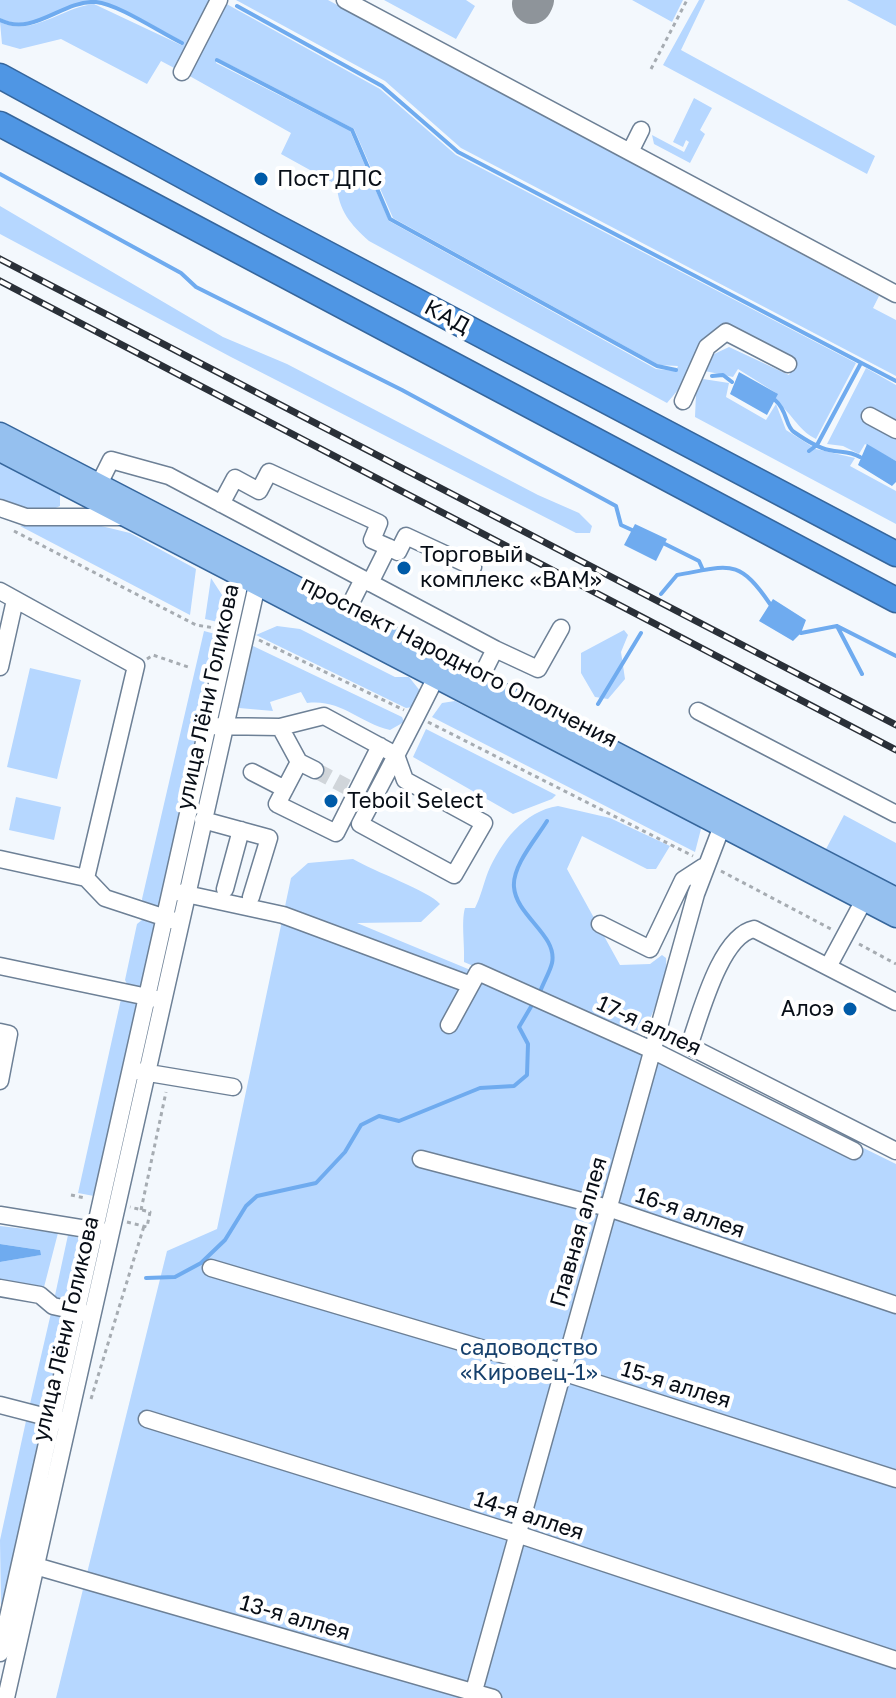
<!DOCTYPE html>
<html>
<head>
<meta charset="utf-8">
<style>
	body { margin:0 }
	canvas { display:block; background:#f3f8fd }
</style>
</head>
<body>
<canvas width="896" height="1698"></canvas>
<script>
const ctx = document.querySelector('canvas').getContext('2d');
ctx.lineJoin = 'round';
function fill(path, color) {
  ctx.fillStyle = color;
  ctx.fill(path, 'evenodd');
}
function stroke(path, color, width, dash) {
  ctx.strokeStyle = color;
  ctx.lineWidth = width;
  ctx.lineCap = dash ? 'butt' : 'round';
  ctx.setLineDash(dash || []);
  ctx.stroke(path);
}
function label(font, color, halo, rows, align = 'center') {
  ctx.font = font + ' "Golos Text",sans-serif';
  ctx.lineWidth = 8;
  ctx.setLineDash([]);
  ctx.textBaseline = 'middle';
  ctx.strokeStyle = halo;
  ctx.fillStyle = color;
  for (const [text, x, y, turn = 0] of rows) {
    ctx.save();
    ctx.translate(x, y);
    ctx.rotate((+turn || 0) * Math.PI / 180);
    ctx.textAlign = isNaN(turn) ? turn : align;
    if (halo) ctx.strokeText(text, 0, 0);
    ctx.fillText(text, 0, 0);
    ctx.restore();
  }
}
const green = new Path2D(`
	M0,0H214L178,70L161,61L147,84L61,39L20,49L2,44L0,22C31,38 62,7 94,4L181,45L182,41C160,30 118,3 96,1C62,0 34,36 0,18Z
	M236,0H328L879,296L873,308L896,320V376L461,148L385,81Z
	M384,0H466L475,6L456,39Z
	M632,0H683L672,22Z
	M699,0H705L681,50L875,156L867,174L663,65Z
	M848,0H896V26L847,0Z
	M223,2L380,89L456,155L856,363L816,439C796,429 792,411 773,400L776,393L738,369L733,377L705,371L712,355L729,347L789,375L796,360L730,328L667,403L369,241C351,225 338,210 337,185L281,154L291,133L186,74ZM217,58L354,129L393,218L659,365L678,366L676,371L656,369L389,221L350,131L216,63Z
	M694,98L712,108L700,130L705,134L690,163L654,144L652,135L684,152L689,142L686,140L683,147L673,142Z
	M0,206L223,337L287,364L538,495L579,513L592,526L590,533H576L231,357L0,234Z
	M866,368L896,385V424L864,421L896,438V461L865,444L859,454L843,446L827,444Z
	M703,379L729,383L726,397L766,420L776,404L786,430L816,449L855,458L850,466L896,491V524L695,417L696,393Z
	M0,459L60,493V506C41,516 19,506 0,499Z
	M97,525L130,533L196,569L190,615L20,526Z
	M211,578L224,598L222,623L205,619Z
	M277,626L300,629L395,677H409L421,692L413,707L406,708L256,635Z
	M624,630L628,635L621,652L625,679L608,699L595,697L581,673V653Z
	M204,631L219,635L215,654H211L201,697L205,699L158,911L143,903L142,899Z
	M253,646L402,717L404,722L390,730C357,722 342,699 307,703L301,692L270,702L273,711L239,708L236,703L249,648Z
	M30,668L81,680L57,779L7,767Z
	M455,701L697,824L701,829L695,852L432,717L442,703Z
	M426,729L556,795L552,799L513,814L413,757Z
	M16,797L61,807L54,840L9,830Z
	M558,806L610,818L670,846L656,869H647L582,836L567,869L620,965L650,964L662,955L666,958C668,980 655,1009 645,1029L627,1032L464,962C465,946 461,921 465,908H475C481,896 483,885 488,872C501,842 524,811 558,806Z
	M844,815L896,843V886L826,849Z
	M353,859C373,871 429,891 440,904L421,922L357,923L666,1051L896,1164V1698H56L167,1251L217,1229L291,878L308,863Z
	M143,919L155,922L140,988L128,986L125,980L137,924Z
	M121,999L137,1002L94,1196L78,1193Z
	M0,1226L58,1233L43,1291L0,1282V1262L40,1255V1250L0,1244Z
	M68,1235L84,1239L70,1303L54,1300Z
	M51,1313L67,1316L45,1411L29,1408Z
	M26,1421L42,1425L1,1608L0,1540Z`);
const water = new Path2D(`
	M739,372L778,394L767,415L730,394Z
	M867,444L896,461V482L892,486L858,465Z
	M635,524L667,539L656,561L624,545Z
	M773,599L806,620L801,633L793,641L759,621Z
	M0,1244L40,1250L41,1255L0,1262Z`);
const stream = new Path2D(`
	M237,6L382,86L458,152L896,381
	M0,20C34,37 62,0 96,2C118,4 161,33 182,43
	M217,60L352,130L390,219L657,366L676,370
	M0,174L181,273L196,287L402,390L616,506L621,525L632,530
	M712,376L723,375L732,382
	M775,400C788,411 785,426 794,432C804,439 818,448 829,450C842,453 848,450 860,457
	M809,451L817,445L861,363
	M665,544L699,561L703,570
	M661,594L677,575C729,566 738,557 770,604
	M837,626L862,674
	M801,633L837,626L896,656
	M598,704L641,633
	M540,992C543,983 550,972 552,963C558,935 516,916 514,887C512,866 536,839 547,821
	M146,1278L175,1277L201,1263L225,1240L246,1206L257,1196L316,1183L345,1152L361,1125L379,1116L399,1121L480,1088L514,1086L527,1075L528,1044L519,1027L532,1005`);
const taxiway = new Path2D(`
	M532,4L534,0`);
const minorTunnel = new Path2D(`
	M315,770L347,787`);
const path = new Path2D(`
	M651,69L687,0
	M14,531L196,625L215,628
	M259,640L404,710
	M147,659L153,655L188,667
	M428,722L693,856
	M721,871L831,929
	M859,944L896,964
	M71,1195L85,1198
	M141,1210L166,1092
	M127,1222L147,1227L150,1212L130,1207
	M91,1399L144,1226`);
const minor = new Path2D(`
	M345,0L896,294
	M182,72L219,0
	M630,152L641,130
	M683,401L707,347L726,332L788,364
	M870,416L896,430
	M99,484L111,460L169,476L495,649L479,681
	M221,504L235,478L259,491L269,472L379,523L372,540L388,547L370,583
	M0,508L26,517H125
	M388,547L398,552L406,536L473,567
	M0,591L136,666L86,878L0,859
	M346,613L363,579
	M495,649L538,669L561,628
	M0,667L15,600
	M698,711L896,814
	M214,726L280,727L324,716L396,755L405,780L484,823L454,875L360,824C386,775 412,726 436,677
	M280,727L299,762L315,770
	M299,762L277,804L336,833L380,746
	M252,772L285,789
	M203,820L269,838L251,897
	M86,878L105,898L175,921
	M225,889L241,830
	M177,892L283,915L471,985
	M600,924L650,949L683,880L703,867
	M0,966L157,999
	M828,967L864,900
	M896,1002L754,929C720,936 700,1016 689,1046L896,1151
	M449,1025L478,972L652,1050L854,1151
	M0,1032L9,1034L0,1081
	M137,1071L233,1087
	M421,1159L608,1208L896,1305
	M0,1215L105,1232
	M211,1268L562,1372L896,1479
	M0,1288L40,1295L53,1306L85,1313
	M0,1405L62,1421
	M147,1419L517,1534L896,1660
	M25,1563L493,1698
	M0,1653L241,577L250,570
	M6,1698L257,585V576
	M472,1698L696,894L722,826`);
const major = new Path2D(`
	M0,433L896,898
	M0,451L896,917`);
const highway = new Path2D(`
	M0,76L271,224L896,554
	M0,124L896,600`);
const rail = new Path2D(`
	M0,259L896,725
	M0,281L896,750`);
const markers = [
	[261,179,8,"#005ba8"],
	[404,568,8,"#005ba8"],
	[331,801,8,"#005ba8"],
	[850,1009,8,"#005ba8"]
];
const poiNames = [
	["Пост ДПС",277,179],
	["Торговый",420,555],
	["комплекс «ВАМ»",420,580],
	["Teboil Select",347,801],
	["Алоэ",834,1009,"right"]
];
const streetNames = [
	["КАД",447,317,28],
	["проспект Народного Ополчения",459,662,27],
	["улица Лёни Голикова",208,697,-78],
	["17-я аллея",649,1026,25],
	["16-я аллея",690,1213,19],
	["Главная аллея",579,1232,-74],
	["улица Лёни Голикова",66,1329,-77],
	["15-я аллея",676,1385,17],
	["14-я аллея",529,1516,18],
	["13-я аллея",295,1618,16]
];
const parkNames = [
	["садоводство",529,1348],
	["«Кировец-1»",529,1373]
];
fill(green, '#b6d7ff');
fill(water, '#6fabef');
stroke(stream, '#6fabef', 4);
stroke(taxiway, '#8e949a', 40);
stroke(minorTunnel, '#d0d5da', 16, [16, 8]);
stroke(minor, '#6d8096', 19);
stroke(major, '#36669c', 23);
stroke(highway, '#36669c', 27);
stroke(path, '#a6acb2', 3, [4, 4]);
stroke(minor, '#fff', 16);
stroke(major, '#95c0ef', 20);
stroke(highway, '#4f96e4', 24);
stroke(rail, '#2a3038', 7);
stroke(rail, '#fff', 4, [12]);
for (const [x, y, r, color] of markers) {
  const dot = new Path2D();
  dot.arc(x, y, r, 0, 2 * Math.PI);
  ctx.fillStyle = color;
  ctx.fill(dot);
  stroke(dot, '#fff', 3);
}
label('22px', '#080e17', '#fff', poiNames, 'left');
label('22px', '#080e17', '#fff', streetNames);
label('22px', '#16406c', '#fff', parkNames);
</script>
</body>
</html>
